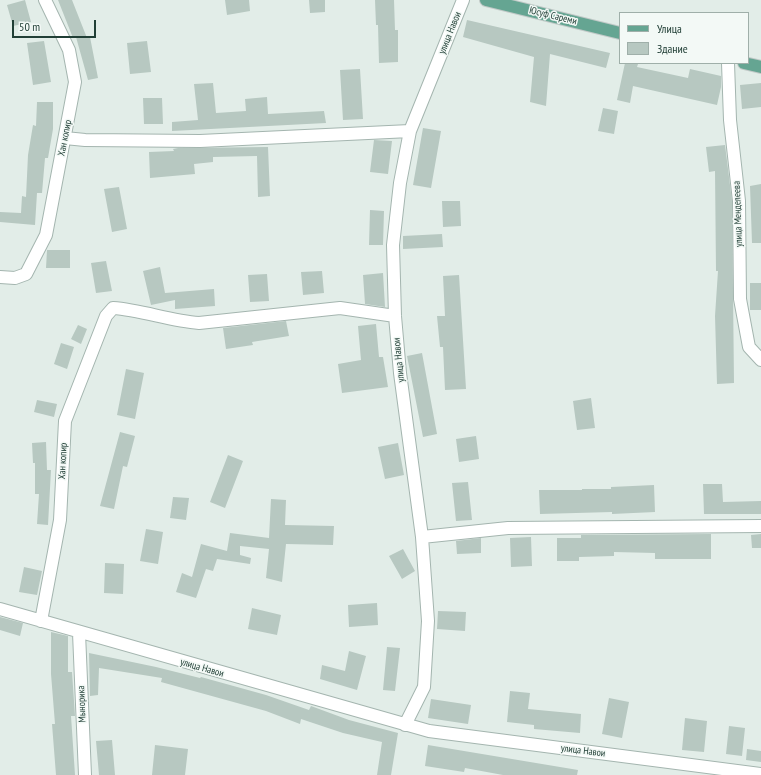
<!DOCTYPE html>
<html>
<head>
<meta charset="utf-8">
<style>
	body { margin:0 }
	#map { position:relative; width:761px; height:775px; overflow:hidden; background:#e2ede8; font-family:"PT Sans Narrow",sans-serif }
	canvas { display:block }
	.legend { position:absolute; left:619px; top:12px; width:130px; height:52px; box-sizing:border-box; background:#f3f9f6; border:1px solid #9fafa9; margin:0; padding:5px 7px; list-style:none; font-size:12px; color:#213f36 }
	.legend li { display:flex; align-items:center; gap:8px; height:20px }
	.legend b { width:20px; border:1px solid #9fafa9 }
	.scale { position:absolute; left:12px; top:20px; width:84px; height:18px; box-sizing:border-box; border:2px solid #213f36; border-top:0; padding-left:5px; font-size:12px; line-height:14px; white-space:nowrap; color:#213f36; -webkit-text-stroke:3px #f3f9f6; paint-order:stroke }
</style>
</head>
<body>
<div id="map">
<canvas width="761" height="775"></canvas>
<ul class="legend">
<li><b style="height:5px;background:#65a592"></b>Улица</li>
<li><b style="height:11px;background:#b7c8c1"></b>Здание</li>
</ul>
<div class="scale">50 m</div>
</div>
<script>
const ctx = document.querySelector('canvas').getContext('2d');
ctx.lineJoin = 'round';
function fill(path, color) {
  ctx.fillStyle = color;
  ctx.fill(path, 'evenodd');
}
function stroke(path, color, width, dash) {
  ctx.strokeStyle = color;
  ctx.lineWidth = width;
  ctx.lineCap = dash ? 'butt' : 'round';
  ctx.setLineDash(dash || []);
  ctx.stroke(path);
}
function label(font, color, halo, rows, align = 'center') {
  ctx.font = font + ' "PT Sans Narrow",sans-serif';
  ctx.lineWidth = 3;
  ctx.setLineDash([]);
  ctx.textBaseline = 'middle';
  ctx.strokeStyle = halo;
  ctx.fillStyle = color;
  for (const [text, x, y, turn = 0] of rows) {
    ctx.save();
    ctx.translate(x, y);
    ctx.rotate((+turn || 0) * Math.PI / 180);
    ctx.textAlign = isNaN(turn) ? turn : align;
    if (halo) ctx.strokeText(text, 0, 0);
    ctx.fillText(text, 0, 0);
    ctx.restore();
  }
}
const building = new Path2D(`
	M25,0L31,22L13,26L7,5Z
	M58,0H72L87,38L90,37L98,78L88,80L76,37L73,38Z
	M225,0H249L250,11L227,15Z
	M309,0H325V12L310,13Z
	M375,0H394L395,30H398V62L379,63L378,25H376Z
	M467,20L610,53L606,68L550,54L546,106L530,102L534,57L463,37Z
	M44,41L51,82L33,85L27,43Z
	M147,41L151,72L130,74L127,43Z
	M625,63L638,64L637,67L688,78L690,69L721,76V87L717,105L633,86L630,103L617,100Z
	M360,69L363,119L343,120L340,70Z
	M213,83L216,113L246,111L245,99L267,97L268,114L324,111L326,123L172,131V122L198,120L194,84Z
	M761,83V107L742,109L740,85Z
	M143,98H162L163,124H144Z
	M37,102H53V129L48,158H45L42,193H37L35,225L0,222V212L21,213L22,196L26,197L28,155L33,125L36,126Z
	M603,108L618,111L614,134L598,131Z
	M423,128L441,131L431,188L413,185Z
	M374,140L392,141L388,174L370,172Z
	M725,145L732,201L734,383L717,384L715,316L718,271H716L715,171L709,172L706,147Z
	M268,147L270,196L258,197L257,156L213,157V162L194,164L195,174L150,178L149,152L174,151L173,149L178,148Z
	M761,184V243H752L750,186Z
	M119,187L127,229L112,232L104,189Z
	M442,201H460L461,226L443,227Z
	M370,210L384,211L383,245H369Z
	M442,234L443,247L403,249V236Z
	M47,250H70V268H46Z
	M106,261L112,291L96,293L91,263Z
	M160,267L165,293L214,289L215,306L175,309V300L151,305L143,271Z
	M322,271L324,293L303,295L301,272Z
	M383,273L385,307L365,304L363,275Z
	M267,274L269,301L250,302L248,275Z
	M459,275L466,389L445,390L443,347H440L437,316H445L443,276Z
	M750,283H761V310H750Z
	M286,321L289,336L252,342L253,345L226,349L223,328Z
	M376,324L379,357H383L388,387L342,393L338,364L361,360L358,326Z
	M78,325L87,329L81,344L71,339Z
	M61,343L74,347L67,369L54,364Z
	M422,353L437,434L423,437L407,356Z
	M126,369L144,373L135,419L117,415Z
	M591,398L595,428L577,430L573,401Z
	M37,400L57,404L54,417L34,412Z
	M120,432L135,436L127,467L123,466L114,509L100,506Z
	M476,436L479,459L459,462L456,439Z
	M46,442L47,470H51L48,525L37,524L39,494H35V463H33L32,443Z
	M398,443L404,475L385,479L378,447Z
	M228,455L243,461L225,508L210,502Z
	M468,482L472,520L456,521L452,483Z
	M703,484H722L723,502L761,501V514H704Z
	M654,485L655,512L612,514V512L540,514L539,490H582V489H611V487Z
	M173,497L189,498L186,520L170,518Z
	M271,499L286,500L285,525L334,526L333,545L286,544L282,582L266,578L269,549L240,546V555L251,558L250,564L217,559L213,571L206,569L196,598L176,592L182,573L192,577L201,544L227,551L230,533L269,538Z
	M146,529L163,532L158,564L140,561Z
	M711,534V559H655V553L614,552V556L579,557V561H557V538H581V535Z
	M761,534V548H752L751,535Z
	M531,537L532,566L511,567L510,538Z
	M481,538V553L457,554L456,541Z
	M403,549L415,571L402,579L389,556Z
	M105,563L124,564L123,594L104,593Z
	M24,567L42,571L37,595L19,592Z
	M377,603L378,625L349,627L348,605Z
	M252,608L281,615L277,635L248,629Z
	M438,611L466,612L465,631L437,629Z
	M0,617L23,623L20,636L0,630Z
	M51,632L68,636V672H72L75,716H71L75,775H56L52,724H55L51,674Z
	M387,647L400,648L395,691L383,690Z
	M349,651L366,656L357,690L320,679L322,665L345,671Z
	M89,653L156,667L200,678L201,677L266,695L309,710L311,706L349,720L398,733L391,775H377L382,742L343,733L301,719L300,724L266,711L161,682L162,678L99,668L98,695L90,696Z
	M510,691L530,693L528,709L581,714L580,733L534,729V725L507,722Z
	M609,698L629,702L622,738L602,734Z
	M431,699L471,705L468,724L428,718Z
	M685,718L707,721L704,752L682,750Z
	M729,726L745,728L742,756L726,754Z
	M112,740L115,775H99L96,741Z
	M155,745L188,749L185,775H152Z
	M428,745L578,770L577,775H503L465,768L464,772L425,766Z
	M747,749L761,751V762L746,760Z`);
const minor = new Path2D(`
	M728,63L730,120L739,201L740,299L749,347L761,360
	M65,138L85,140L200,141L410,131
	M0,277L15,278L26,274L46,235L75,82L69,50L45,0
	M422,537L508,528L761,526
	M0,609L429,731L761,774
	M41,621L60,520L65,421L106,316L113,308C142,310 170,321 199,323L340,308L395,316
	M79,633L85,775
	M405,725L424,687L428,621L422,537L400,373L395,316L393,245L400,183L410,131L463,0`);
const major = new Path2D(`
	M486,0L620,33
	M744,63L761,67`);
const streetNames = [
	["Юсуф Сареми",553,16,14],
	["улица Навои",450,33,-68],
	["Хан копир",65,138,-79],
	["улица Менделеева",738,214,-92],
	["улица Навои",399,360,-96],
	["Хан копир",63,461,-87],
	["улица Навои",202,668,16],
	["Мынорика",82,704,-92],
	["улица Навои",583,751,7]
];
fill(building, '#b7c8c1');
stroke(minor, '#a4b5af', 14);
stroke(major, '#c1c9c7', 14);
stroke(minor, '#fff', 12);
stroke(major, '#65a592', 12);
label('10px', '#213f36', '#f3f9f6', streetNames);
</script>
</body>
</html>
